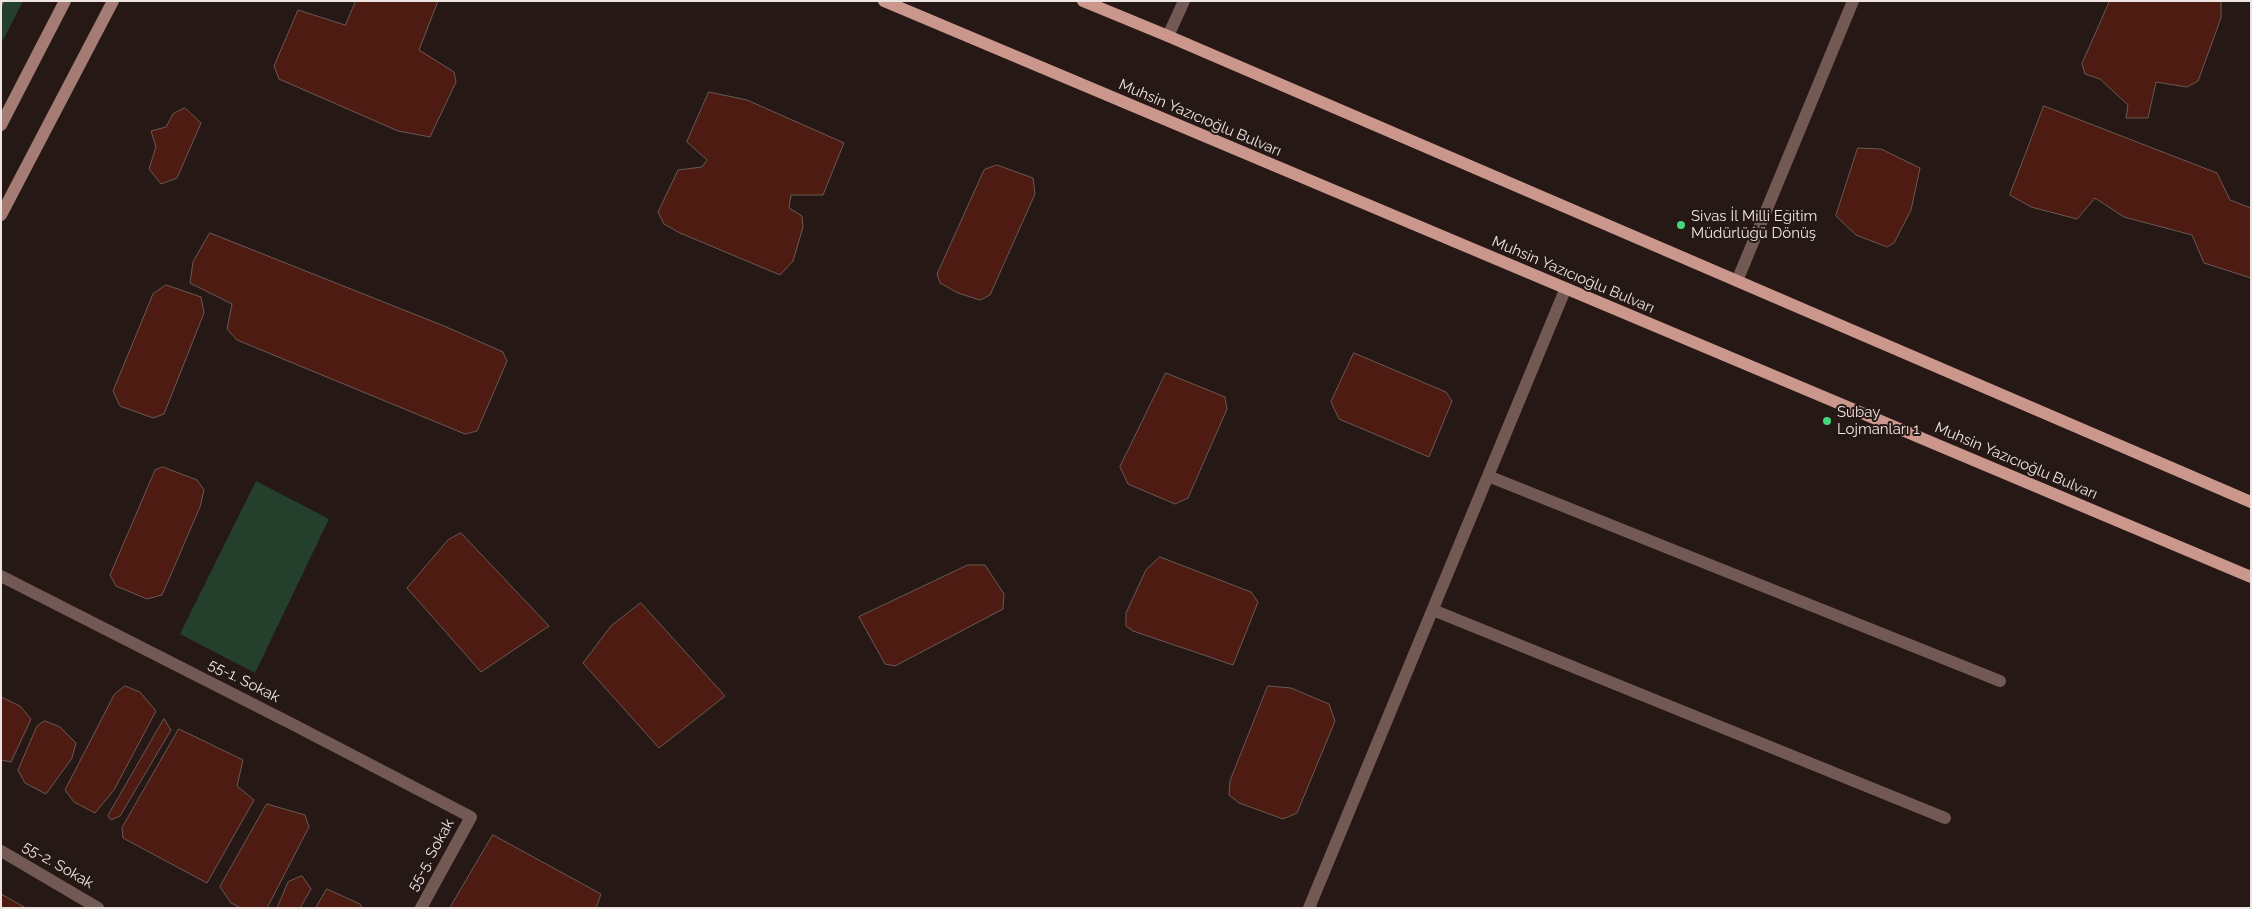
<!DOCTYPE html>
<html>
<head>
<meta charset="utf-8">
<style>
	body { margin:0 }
	#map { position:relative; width:2252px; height:909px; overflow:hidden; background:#261815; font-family:Raleway,sans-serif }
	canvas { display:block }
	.frame { position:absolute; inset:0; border:2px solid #eee4e1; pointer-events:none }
</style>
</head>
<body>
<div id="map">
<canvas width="2252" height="909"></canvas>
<div class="frame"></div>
</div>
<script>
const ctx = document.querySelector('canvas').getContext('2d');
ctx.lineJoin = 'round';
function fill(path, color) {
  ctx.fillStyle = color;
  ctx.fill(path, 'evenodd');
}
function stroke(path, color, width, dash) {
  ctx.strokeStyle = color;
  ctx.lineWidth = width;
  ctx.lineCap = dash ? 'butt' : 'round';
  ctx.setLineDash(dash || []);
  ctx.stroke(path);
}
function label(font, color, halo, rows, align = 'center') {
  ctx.font = font + ' Raleway,sans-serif';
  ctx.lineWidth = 4;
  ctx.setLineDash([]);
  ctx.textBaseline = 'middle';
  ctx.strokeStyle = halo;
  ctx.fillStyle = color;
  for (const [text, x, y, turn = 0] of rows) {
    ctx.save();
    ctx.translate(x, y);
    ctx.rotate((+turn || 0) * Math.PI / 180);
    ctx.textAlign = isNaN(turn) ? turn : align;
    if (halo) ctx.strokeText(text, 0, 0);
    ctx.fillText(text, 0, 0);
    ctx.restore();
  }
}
const green = new Path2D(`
	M1,1H23L1,44Z
	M256,481L329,519L255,673L180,634Z`);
const building = new Path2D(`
	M356,1H438L419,50L454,72L456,82L430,137L398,131L279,79L274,66L298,10L345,25Z
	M2110,1H2221V18L2198,81L2187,87L2156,82L2148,118H2126L2128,105L2100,79L2085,74L2082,64Z
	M709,92L747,100L844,143L823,195H791L789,208L802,216L803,227L793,261L780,275L680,233L664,224L658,212L678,170L702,167L707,160L687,142Z
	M2044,106L2217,173L2230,200L2251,208V278L2204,263L2192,235L2124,217L2095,198L2077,219L2031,207L2010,195Z
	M185,108L201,123L177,178L161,184L149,169L156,147L151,131L166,127L173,114Z
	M1858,148L1881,149L1920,168L1911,210L1894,243L1887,247L1856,235L1836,216Z
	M997,165L1033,178L1035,194L990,295L980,300L958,293L940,283L937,274L984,170Z
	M210,233L444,326L503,352L507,361L477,431L465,434L237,340L227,329L232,304L190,283L193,262Z
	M166,285L201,297L204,313L164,414L153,418L120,406L113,391L153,294Z
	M1354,353L1446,392L1452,401L1429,457L1339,419L1331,402Z
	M1166,373L1225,397L1227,409L1188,498L1175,504L1128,484L1120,467Z
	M163,467L197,480L204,490L200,507L162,595L147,599L116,586L110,575L155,470Z
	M461,533L549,626L481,672L407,588L448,540Z
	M1160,557L1251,592L1258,602L1233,665L1133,631L1126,626V613L1146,570Z
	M968,565H985L1004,594L1003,609L895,666L885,664L859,617Z
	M641,603L725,696L659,748L583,663L611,626Z
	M125,686L140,692L156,711L114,790L95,813L74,802L65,790L114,695Z
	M1268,686L1291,688L1329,704L1335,721L1297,813L1283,819L1239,803L1229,795L1230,781Z
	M1,697L20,706L31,719L11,762L1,760Z
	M164,719L171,730L120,816L111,820L108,816Z
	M45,721L60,727L76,743L72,758L46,794L25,783L18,770L37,726Z
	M179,729L243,760L237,786L254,800L207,883L123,838L122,828Z
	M267,804L305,815L309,827L267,908H241L231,903L220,887Z
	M493,835L601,894L596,908H450Z
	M302,876L311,889L300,908H277L288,882Z
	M327,889L360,904L362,908H316Z
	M1,894L26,908H1Z`);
const path = new Path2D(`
	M1,5L3,1`);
const lane = new Path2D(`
	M1168,36L1184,1
	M1737,281L1853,1`);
const street = new Path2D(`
	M1488,476L2000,681
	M1,576L296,726L471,817L421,908
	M1433,610L1945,818
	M1,851L98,908
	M1309,908L1565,290`);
const secondary = new Path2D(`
	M1,125L65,1
	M1,215L113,1`);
const primary = new Path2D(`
	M884,1L2251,577
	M1083,1L1168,36L2251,502`);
const markers = [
	[1681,225,5,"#44d77b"],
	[1827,421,5,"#44d77b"]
];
const streetNames = [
	["Muhsin Yazıcıoğlu Bulvarı",1200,118,23],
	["Muhsin Yazıcıoğlu Bulvarı",1573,275,23],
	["Muhsin Yazıcıoğlu Bulvarı",2016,461,23],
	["55-1. Sokak",244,681,27],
	["55-5. Sokak",431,855,-61],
	["55-2. Sokak",58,865,30]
];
const poiNames = [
	["Sivas İl Milli Eğitim",1691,216],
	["Müdürlüğü Dönüş",1691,233],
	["Subay",1837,412],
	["Lojmanları 1",1837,429]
];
fill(green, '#243f2b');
fill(building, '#4d1b12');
stroke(building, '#6a5955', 1);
stroke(path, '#786c69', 3, [5, 2.5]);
stroke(lane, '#735954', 12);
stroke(street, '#735954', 12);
stroke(secondary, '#a57c73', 12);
stroke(primary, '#cb968c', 12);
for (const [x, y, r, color] of markers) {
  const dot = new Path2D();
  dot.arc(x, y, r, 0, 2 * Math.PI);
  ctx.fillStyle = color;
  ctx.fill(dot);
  stroke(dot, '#261815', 2);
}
label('15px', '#eee4e1', '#261815', streetNames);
label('15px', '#eee4e1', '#261815', poiNames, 'left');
</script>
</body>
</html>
